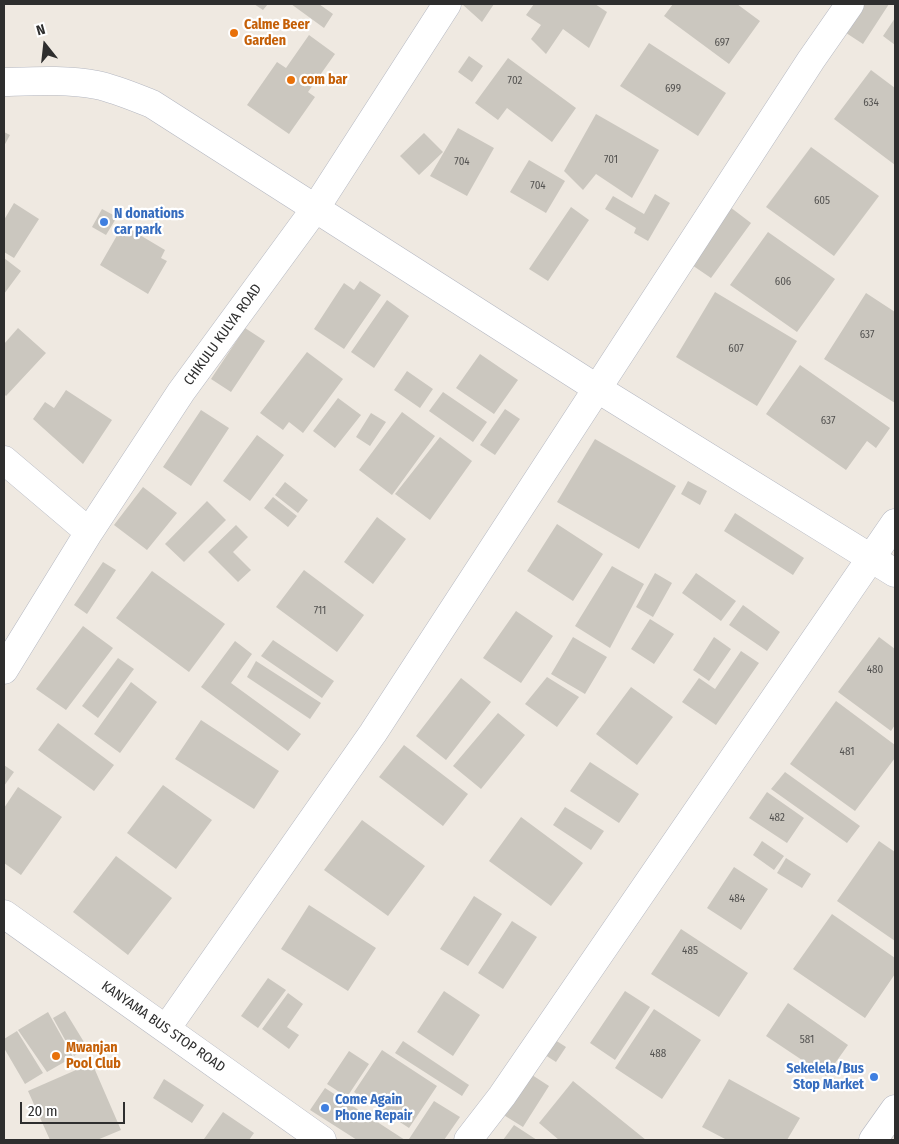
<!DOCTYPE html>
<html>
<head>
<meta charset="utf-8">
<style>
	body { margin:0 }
	#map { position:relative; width:899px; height:1144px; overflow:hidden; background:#efe9e1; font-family:"Fira Sans Condensed",sans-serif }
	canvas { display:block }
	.frame { position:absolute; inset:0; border:5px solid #2e2e2e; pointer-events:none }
	.north { position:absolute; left:20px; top:20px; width:50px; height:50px; -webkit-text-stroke:4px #fff; paint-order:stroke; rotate:344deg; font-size:14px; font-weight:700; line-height:20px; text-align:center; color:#2e2e2e }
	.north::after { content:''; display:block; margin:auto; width:18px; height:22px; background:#2e2e2e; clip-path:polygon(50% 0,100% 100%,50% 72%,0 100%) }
	.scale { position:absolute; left:20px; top:1102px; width:105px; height:22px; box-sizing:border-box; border:2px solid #2e2e2e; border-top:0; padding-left:6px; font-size:15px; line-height:18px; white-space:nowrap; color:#2e2e2e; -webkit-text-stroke:4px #fff; paint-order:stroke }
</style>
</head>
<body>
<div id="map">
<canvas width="899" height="1144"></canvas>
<div class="frame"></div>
<div class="north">N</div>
<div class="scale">20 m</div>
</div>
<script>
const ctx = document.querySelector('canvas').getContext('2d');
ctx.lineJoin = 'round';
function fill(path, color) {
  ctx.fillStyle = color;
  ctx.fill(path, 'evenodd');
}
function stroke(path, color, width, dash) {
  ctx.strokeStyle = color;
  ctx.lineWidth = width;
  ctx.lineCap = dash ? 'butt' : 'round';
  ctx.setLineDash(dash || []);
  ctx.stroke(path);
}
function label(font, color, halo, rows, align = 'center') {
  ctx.font = font + ' "Fira Sans Condensed",sans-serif';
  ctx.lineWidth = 4.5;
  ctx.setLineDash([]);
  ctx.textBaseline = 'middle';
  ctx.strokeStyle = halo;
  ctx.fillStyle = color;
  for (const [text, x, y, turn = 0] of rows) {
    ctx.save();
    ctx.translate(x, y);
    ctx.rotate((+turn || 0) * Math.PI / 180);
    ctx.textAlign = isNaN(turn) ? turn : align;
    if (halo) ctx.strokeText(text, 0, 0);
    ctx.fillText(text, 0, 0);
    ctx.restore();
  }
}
const building = new Path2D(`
	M254,4H268L263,10Z
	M291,4H319L333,14L324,28Z
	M462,4H494L482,22Z
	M534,4H595L607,12L589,48L563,29L546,54L531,39L541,25L526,15Z
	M673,4H737L760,21L729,64L664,16Z
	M856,4H889L863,44L840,29Z
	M895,18V45L883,36Z
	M309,35L335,54L308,92L315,97L289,134L247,105L277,62L286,68Z
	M649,43L726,93L698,136L620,86Z
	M469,56L483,66L472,82L458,72Z
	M508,58L576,108L552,142L507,108L498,120L475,103Z
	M871,70L895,88V165L834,119Z
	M596,114L659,150L632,198L596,174L583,190L564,171Z
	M458,128L494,148L467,196L430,176Z
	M4,132L10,135L4,146Z
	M424,133L443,152L419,175L400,156Z
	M811,147L879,196L834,256L766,207Z
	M529,160L565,181L546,213L510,192Z
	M655,194L670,203L648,241L634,233L636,228L605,209L613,196L644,214Z
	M14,203L39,219L14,258L4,252V220Z
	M571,207L589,220L548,281L529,269Z
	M730,207L751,223L711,278L689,263Z
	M102,209L117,217L106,235L92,227Z
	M123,225L165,250L161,258L167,261L148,294L100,265Z
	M768,232L835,279L797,332L730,285Z
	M4,258L21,271L4,294Z
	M360,281L381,295L344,349L314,329L344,283L354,290Z
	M715,292L797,341L757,406L676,357Z
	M866,293L895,312V403L824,359Z
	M387,300L409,316L374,368L351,352Z
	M18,328L46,353L6,396L4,394V344Z
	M245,328L265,341L231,392L211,379Z
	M307,352L343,379L303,433L289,422L283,430L260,413Z
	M480,354L518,380L494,414L456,388Z
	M800,365L890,428L876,448L867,441L846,470L766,414Z
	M407,371L433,389L420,408L394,390Z
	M66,390L112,420L83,464L33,419L45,402L54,408Z
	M443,392L487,422L473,442L429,411Z
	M338,398L361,415L335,448L313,431Z
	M505,409L520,419L495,455L480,445Z
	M201,410L229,428L191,486L163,467Z
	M402,412L435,436L392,495L359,470Z
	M371,413L386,422L370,446L356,437Z
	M257,435L284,455L250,501L223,481Z
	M440,437L472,461L430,520L395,494Z
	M595,439L676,486L639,549L557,502Z
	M688,481L707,491L700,505L681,494Z
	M285,482L308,500L298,513L275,495Z
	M143,487L177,513L147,550L114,525Z
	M273,497L297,516L288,527L264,508Z
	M207,501L226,520L184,562L165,544Z
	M735,513L804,558L793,575L724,531Z
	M377,517L406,539L373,584L344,562Z
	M557,524L603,554L573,601L527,571Z
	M236,525L248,537L233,552L251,570L238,582L208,552Z
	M103,562L116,570L87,614L74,605Z
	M612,566L644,584L610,648L575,626Z
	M304,570L364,615L337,652L276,607Z
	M152,571L225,624L189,672L116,618Z
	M655,573L672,583L653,617L636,607Z
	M696,573L736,601L721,621L682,593Z
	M743,605L780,632L767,651L729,625Z
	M516,611L553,636L521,683L483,658Z
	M650,619L674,634L654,664L631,649Z
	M83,626L113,648L66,710L36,689Z
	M573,637L607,657L585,694L551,674Z
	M714,637L731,649L709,681L693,670Z
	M879,637L895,649V725L891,731L838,692Z
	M273,640L334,681L322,698L261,656Z
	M235,641L252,654L231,683L301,734L288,751L201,687Z
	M741,651L759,663L716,725L682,702L699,678L715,689Z
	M118,658L134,669L98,718L82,706Z
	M256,661L321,703L310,719L247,677Z
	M547,677L579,697L557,727L525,704Z
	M461,678L491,702L446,760L416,736Z
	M131,682L157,702L120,753L94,734Z
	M631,687L673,717L637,765L596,734Z
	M836,701L895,745V758L855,811L790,764Z
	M498,713L525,735L481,789L453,766Z
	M201,720L279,771L254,809L175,759Z
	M58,723L114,765L94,791L38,750Z
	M404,745L468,794L443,826L379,777Z
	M590,762L639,794L619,823L570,791Z
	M4,765L14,772L4,786Z
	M785,772L860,826L847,843L771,789Z
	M163,785L212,820L176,869L127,833Z
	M18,787L62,817L21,875L4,863V808Z
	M767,792L804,818L787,843L749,818Z
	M565,807L604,831L591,850L553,825Z
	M521,817L583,863L551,906L489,861Z
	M362,820L425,866L388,916L324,870Z
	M762,841L784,856L774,870L753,855Z
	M879,841L895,852V941L837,901Z
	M116,856L172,898L128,955L73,912Z
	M786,858L811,874L802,888L777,873Z
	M734,867L768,889L741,930L707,908Z
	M474,896L502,914L468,966L440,949Z
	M309,905L376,948L348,991L281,949Z
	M832,914L895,958V974L865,1018L793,969Z
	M512,921L537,937L503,989L478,973Z
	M681,929L748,973L719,1017L651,974Z
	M268,978L286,990L258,1028L241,1016Z
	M444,991L480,1015L453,1056L417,1032Z
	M625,991L650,1007L615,1060L590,1043Z
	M288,993L303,1004L287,1027L299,1035L289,1049L262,1029Z
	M788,1003L848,1045L826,1076L766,1036Z
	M654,1009L701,1040L662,1099L615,1068Z
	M65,1011L87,1047L74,1056L53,1018Z
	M48,1012L73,1057L47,1072L18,1030Z
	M17,1031L43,1073L25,1084L4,1048V1039Z
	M552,1038L566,1047L556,1062L542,1053Z
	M403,1041L469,1085L462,1096L395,1053Z
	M382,1050L437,1086L409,1128L354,1092Z
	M349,1051L369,1064L347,1097L327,1084Z
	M92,1063L121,1130L97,1140H50L28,1091Z
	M529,1073L549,1086L523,1127L502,1114Z
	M164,1079L204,1105L192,1123L153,1098Z
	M729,1079L800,1118L787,1140H727L702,1127Z
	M573,1081L646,1140H559L539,1123Z
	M325,1088L405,1140H357L310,1110Z
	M434,1101L460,1117L444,1140H411L409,1139Z
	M223,1112L254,1133L249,1140L204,1139Z
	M514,1125L537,1140H503Z`);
const minor = new Path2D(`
	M4,82C35,81 66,79 97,85C116,89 134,97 152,104L598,389L895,573
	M4,460L89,532
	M4,670L89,532L181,392L315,209L447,4
	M4,914L322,1140
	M166,1029L373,733L811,60L850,4
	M468,1140L502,1096L895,523
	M873,1140L895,1109`);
const markers = [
	[234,33,5,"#e8710a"],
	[291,80,5,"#e8710a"],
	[104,222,5,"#3f7fe0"],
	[56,1056,5,"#e8710a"],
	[874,1077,5,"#3f7fe0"],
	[325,1108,5,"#3f7fe0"]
];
const numberNames = [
	["697",722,43],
	["702",515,81],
	["699",673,89],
	["634",871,103],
	["701",611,160],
	["704",462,162],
	["704",538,186],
	["605",822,201],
	["606",783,282],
	["637",867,335],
	["607",736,349],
	["637",828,421],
	["711",320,611],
	["480",875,670],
	["481",847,752],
	["482",777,818],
	["484",737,899],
	["485",690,951],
	["581",807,1040],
	["488",658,1054]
];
const foodNames = [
	["Calme Beer",244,25],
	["Garden",244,41],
	["com bar",301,80],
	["Mwanjan",66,1048],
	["Pool Club",66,1064]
];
const shopNames = [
	["N donations",114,214],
	["car park",114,230],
	["Sekelela/Bus",864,1069,"right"],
	["Stop Market",864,1085,"right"],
	["Come Again",335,1100],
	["Phone Repair",335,1116]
];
const streetNames = [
	["CHIKULU KULYA ROAD",223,335,-54],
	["KANYAMA BUS STOP ROAD",163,1027,35]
];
fill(building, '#cbc7bf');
stroke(minor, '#b4b7c1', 29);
stroke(minor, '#fff', 28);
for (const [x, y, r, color] of markers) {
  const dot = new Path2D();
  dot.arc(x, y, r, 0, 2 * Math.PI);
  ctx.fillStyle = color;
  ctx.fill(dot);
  stroke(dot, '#fff', 2);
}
label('11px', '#555452', null, numberNames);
label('bold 14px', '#c56008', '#fff', foodNames, 'left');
label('bold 14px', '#366cbe', '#fff', shopNames, 'left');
label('14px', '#2e2e2e', '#fff', streetNames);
</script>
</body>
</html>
